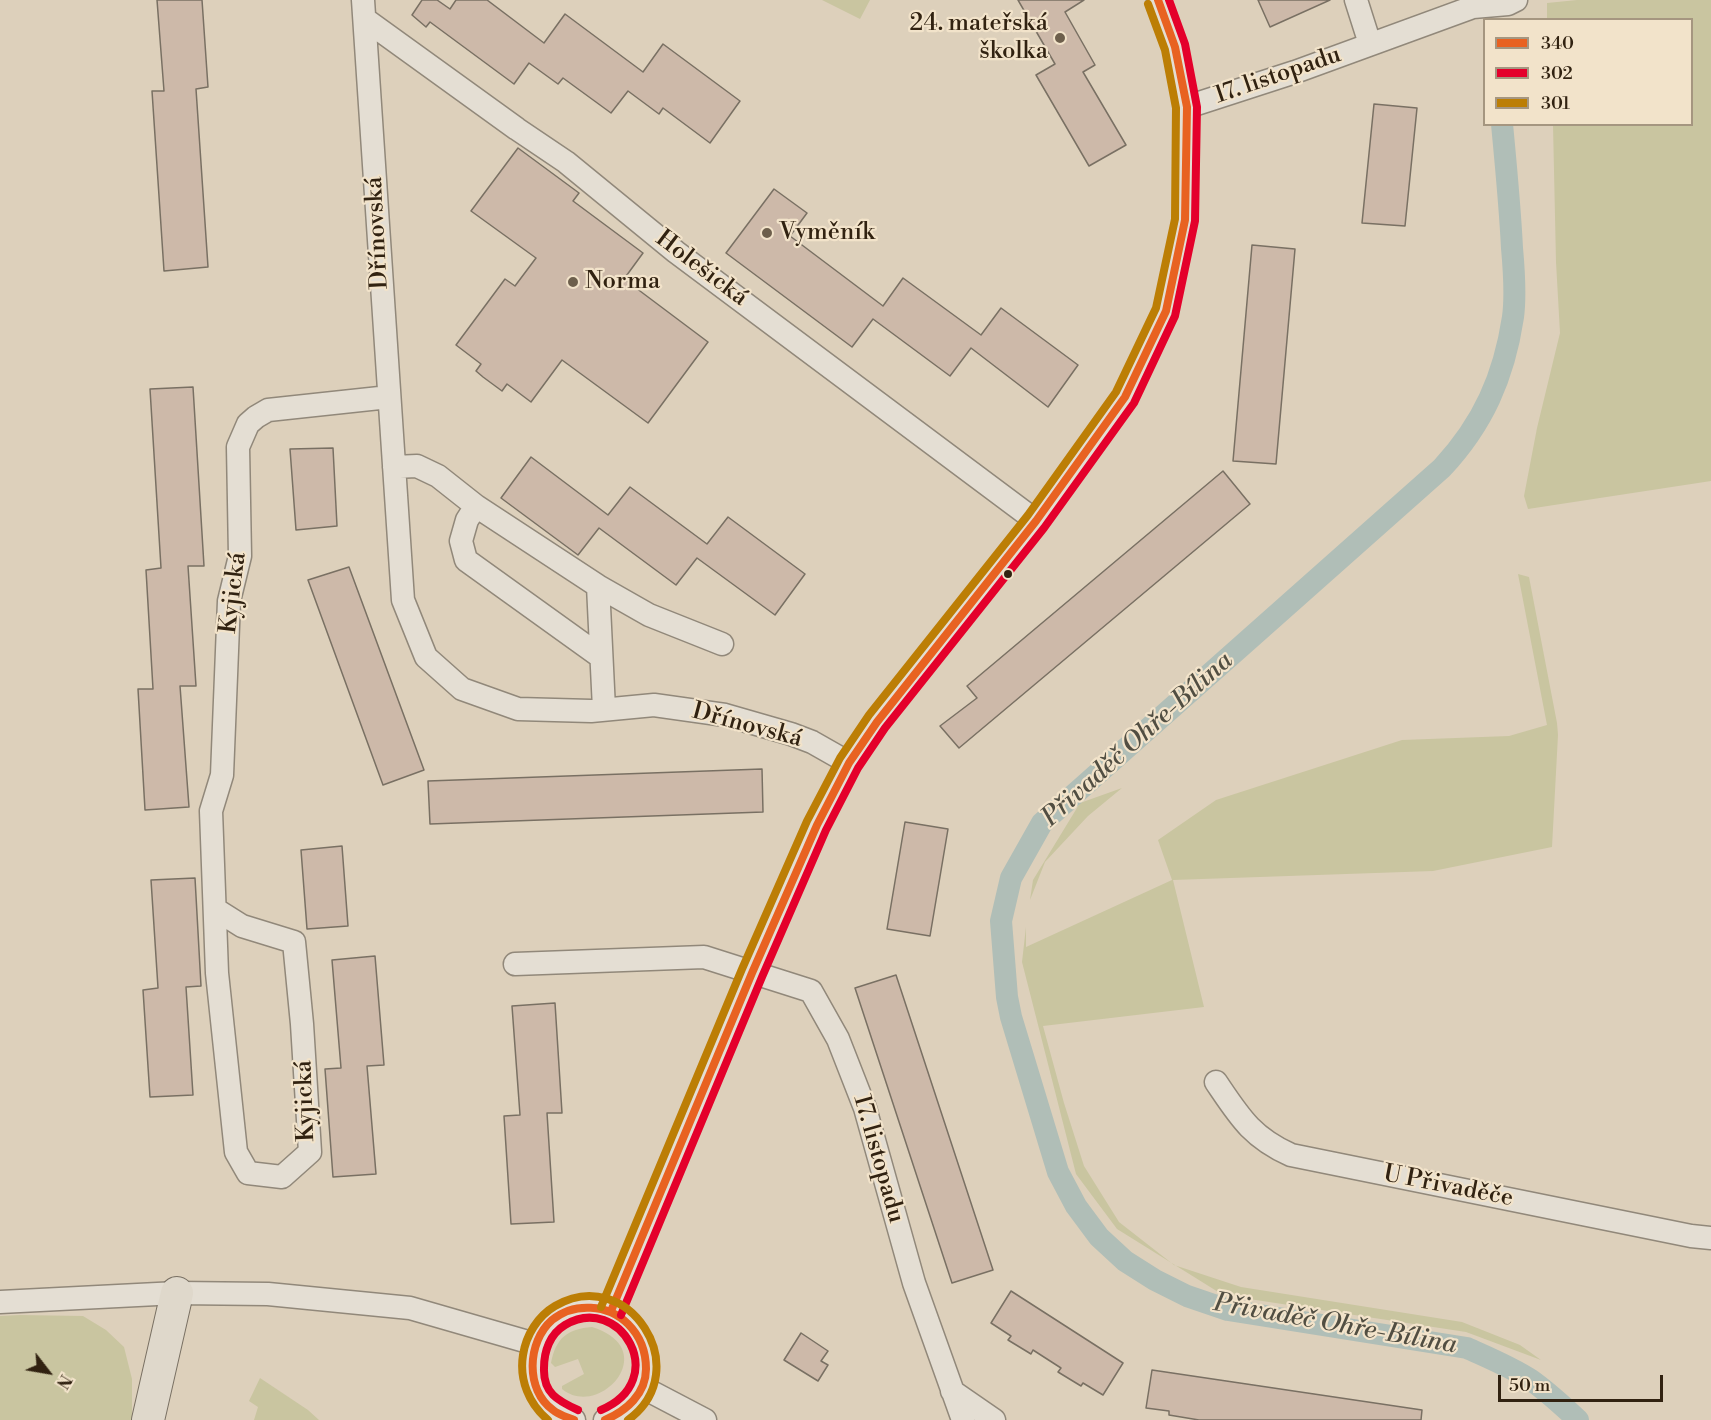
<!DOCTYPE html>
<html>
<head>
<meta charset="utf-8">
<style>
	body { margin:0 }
	#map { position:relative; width:1711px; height:1420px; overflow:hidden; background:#ddd0bb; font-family:"Libre Bodoni",serif }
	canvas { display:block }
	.legend { position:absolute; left:1483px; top:18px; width:210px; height:108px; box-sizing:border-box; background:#f2e3ca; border:2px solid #a59680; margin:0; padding:8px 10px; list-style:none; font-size:18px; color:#312211 }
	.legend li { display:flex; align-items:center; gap:12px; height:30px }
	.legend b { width:30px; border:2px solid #a59680 }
	.north { position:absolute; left:18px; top:1342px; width:60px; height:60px; -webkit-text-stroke:4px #f2e3ca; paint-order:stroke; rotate:121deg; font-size:16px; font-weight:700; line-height:24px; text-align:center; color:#312211 }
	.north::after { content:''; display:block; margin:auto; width:21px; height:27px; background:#312211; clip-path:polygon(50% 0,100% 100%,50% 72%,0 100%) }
	.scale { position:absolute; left:1498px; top:1375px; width:165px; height:27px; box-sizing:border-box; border:3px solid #312211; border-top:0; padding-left:8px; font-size:18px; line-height:21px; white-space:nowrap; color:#312211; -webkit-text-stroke:4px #f2e3ca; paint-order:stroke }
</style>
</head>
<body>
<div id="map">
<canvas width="1711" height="1420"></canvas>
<ul class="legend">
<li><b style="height:8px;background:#e86221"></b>340</li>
<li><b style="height:8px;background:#e4002b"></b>302</li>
<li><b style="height:8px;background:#bc7e05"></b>301</li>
</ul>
<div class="north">N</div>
<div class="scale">50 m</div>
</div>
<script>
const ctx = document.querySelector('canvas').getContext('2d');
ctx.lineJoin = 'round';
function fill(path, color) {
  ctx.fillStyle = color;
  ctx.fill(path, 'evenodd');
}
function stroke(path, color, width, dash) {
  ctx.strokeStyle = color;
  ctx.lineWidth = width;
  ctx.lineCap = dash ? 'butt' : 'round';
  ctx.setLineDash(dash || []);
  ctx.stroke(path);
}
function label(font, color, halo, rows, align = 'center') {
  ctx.font = font + ' "Libre Bodoni",serif';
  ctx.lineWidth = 4.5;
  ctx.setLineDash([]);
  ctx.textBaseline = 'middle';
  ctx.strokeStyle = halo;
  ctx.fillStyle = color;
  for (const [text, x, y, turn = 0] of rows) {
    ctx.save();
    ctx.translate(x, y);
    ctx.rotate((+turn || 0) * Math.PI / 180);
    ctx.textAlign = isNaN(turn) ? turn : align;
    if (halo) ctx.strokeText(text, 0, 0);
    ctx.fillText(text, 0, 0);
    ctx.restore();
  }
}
const green = new Path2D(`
	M822,0H870L860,19Z
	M1577,0H1711V481L1528,509L1524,496L1537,428L1560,333L1556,262L1553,125L1692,124V20L1547,19V3Z
	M1518,574L1529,577L1557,723L1558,735L1552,847L1433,871L1173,880L1204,1007L1043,1026L1064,1103L1084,1166L1119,1222L1174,1265L1241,1287L1462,1322L1520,1345L1541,1360L1466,1332L1223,1295L1117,1229L1076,1174L1022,962L1026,927V947L1172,880L1158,840L1216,800L1402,740L1509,736L1547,725Z
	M1122,788L1088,816L1045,862L1030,900L1033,880L1080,803Z
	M20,1315L83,1316L106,1330L124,1347L132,1379V1420H0V1316Z
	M592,1327C663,1349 600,1420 562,1389V1386L584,1374L578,1359L555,1367L551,1363C556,1338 567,1329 592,1327Z
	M260,1378L308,1410L319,1420H254L258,1407L249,1401Z`);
const canal = new Path2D(`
	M1502,124C1506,166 1510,207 1512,248C1514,270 1516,295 1513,317C1504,377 1483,424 1442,468L1042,823L1011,878L1001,921L1007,997L1011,1017L1058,1172L1076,1206L1099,1237L1125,1261L1155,1280L1187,1296L1228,1310L1467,1348C1489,1358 1511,1367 1531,1380C1548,1392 1563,1406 1578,1420`);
const building = new Path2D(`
	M157,0H202L208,87L196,89L208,267L164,271L152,91H164Z
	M422,0H437L450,9L456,0H487L544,43L565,14L643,72L663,44L740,101L710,143L663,108L659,114L628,91L611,113L563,78L558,84L529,63L514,84L430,22L426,27L412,15Z
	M1018,0H1084L1065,12L1095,65L1083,72L1126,145L1089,166L1036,75L1055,64Z
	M1258,0H1330L1270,27Z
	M1374,104L1417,108L1405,226L1362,223Z
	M518,148L579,193L573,201L643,253L624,279L708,342L648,423L562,360L531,402L507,384L502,391L483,377L476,371L481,364L456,345L505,279L515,286L536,258L471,211Z
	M774,189L807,213L790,236L883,306L903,278L981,335L1001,308L1078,365L1048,407L971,348L950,376L873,319L852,347L726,253Z
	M1252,245L1295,249L1276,464L1233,461Z
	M193,387L204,566H188L196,686H180L189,807L145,810L138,689H153L146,570L161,568L150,389Z
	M333,448L337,526L296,530L290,449Z
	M531,457L608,515L630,487L707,544L728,517L805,574L775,615L697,558L676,585L599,528L578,555L501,498Z
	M1223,471L1250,504L959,748L940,726L977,698L967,686Z
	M349,567L424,770L383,785L308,580Z
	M762,769L763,812L430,824L428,781Z
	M905,822L948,829L930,936L887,929Z
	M342,846L348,926L307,929L301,850Z
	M195,878L201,986L186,987L193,1095L150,1097L143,990L158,988L151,880Z
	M375,956L384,1065L367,1066L376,1174L333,1177L325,1069L341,1068L332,960Z
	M896,975L993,1270L952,1283L855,988Z
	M555,1003L562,1113H547L554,1222L511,1224L504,1116L520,1115L512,1006Z
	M1011,1291L1123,1363L1103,1395L1083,1383L1081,1386L1058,1372L1061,1368L1033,1350L1031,1354L1008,1340L1011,1336L991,1323Z
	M801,1333L828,1351L821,1361L828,1365L818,1381L784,1360Z
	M1152,1370L1422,1410L1421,1420H1199L1169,1415V1411L1146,1408Z`);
const minor = new Path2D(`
	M363,0L403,600L426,657L462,689L518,709L591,711L654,705L725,715L791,734L812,742L849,763
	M1356,0L1370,44
	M366,20L517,129L566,162L676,252L1036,521
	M1187,107L1295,72L1473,7L1508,4L1516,0
	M394,467L417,466L438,476L476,506
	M598,586L604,709
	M601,657L466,560L461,541L467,520L476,506L598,586L649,615L722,644
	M215,909L242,926L294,942L302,1024L310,1152L282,1177L248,1173L236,1152L217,973L211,811L222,775L229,601L240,556L238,447L248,424L256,417L268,410L389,397
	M515,964L704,957L811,991L838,1039L865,1108L914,1283L963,1420
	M1216,1082C1239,1116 1251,1137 1291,1155L1691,1236L1711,1238
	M0,1302L177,1293L268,1294L410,1308L535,1344
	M611,1311L752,973L817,825L849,763L877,722L1036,521L1125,397L1166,311L1185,220L1187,107L1175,47L1158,0
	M642,1387L705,1420
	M952,1391L994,1420
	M574,1420C508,1405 525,1302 593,1307C639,1310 664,1369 632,1403C624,1411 615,1416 605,1420`);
const highway = new Path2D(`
	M148,1420L177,1293`);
const bus1 = new Path2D(`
	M611,1311L752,973L817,825L849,763L877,722L1036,521L1125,397L1166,311L1185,220L1187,107L1175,47L1158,0
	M574,1420C567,1417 559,1415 553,1410C525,1390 527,1342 552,1320C574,1302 608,1304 628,1324C640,1336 646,1352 646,1369C646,1394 626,1411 605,1420`);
const bus2 = new Path2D(`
	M621,1315L762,977L826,830L858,768L885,728L1044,528L1134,403L1175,316L1195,221L1197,107L1185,44L1169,0
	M578,1410C558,1401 543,1393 544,1368C544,1351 550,1334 565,1325C620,1292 672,1380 601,1410`);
const bus3 = new Path2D(`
	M601,1307L742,969L807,821L840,758L869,715L1028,515L1116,392L1156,308L1175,219L1176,108L1165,50L1148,4
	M548,1420C529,1404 519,1380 523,1355C526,1335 538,1316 555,1306C628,1263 697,1370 628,1420`);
const markers = [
	[1060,38,6,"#6d5f4c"],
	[767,233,6,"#6d5f4c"],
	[573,282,6,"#6d5f4c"],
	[1008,574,5,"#312211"]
];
const poiNames = [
	["24. mateřská",1048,24,"right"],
	["školka",1048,52,"right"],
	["Vyměník",779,233],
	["Norma",585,282]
];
const streetNames = [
	["17. listopadu",1278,76,-19],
	["Dřínovská",378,233,-93],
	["Holešická",701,269,37],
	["Kyjická",234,593,-83],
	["Dřínovská",747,726,15],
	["Kyjická",306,1101,-92],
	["17. listopadu",878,1159,74],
	["U Přivaděče",1448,1187,11]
];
const waterNames = [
	["Přivaděč Ohře-Bílina",1138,740,-42],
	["Přivaděč Ohře-Bílina",1335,1325,10]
];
fill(green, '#c9c5a0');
stroke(canal, '#b0beb7', 22);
fill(building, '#cdb9a9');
stroke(building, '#797063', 1.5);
stroke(minor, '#91887a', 25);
stroke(highway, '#797063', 34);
stroke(minor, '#e4ded3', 22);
stroke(highway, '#dfd8cb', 32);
stroke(bus1, '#e86221', 8);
stroke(bus2, '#e4002b', 8);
stroke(bus3, '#bc7e05', 8);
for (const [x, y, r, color] of markers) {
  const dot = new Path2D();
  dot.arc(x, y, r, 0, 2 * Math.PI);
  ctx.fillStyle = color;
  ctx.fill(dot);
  stroke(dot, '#f2e3ca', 2);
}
label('24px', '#312211', '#f2e3ca', poiNames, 'left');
label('24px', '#312211', '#f2e3ca', streetNames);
label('italic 26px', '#514e42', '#f2e3ca', waterNames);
</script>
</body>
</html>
